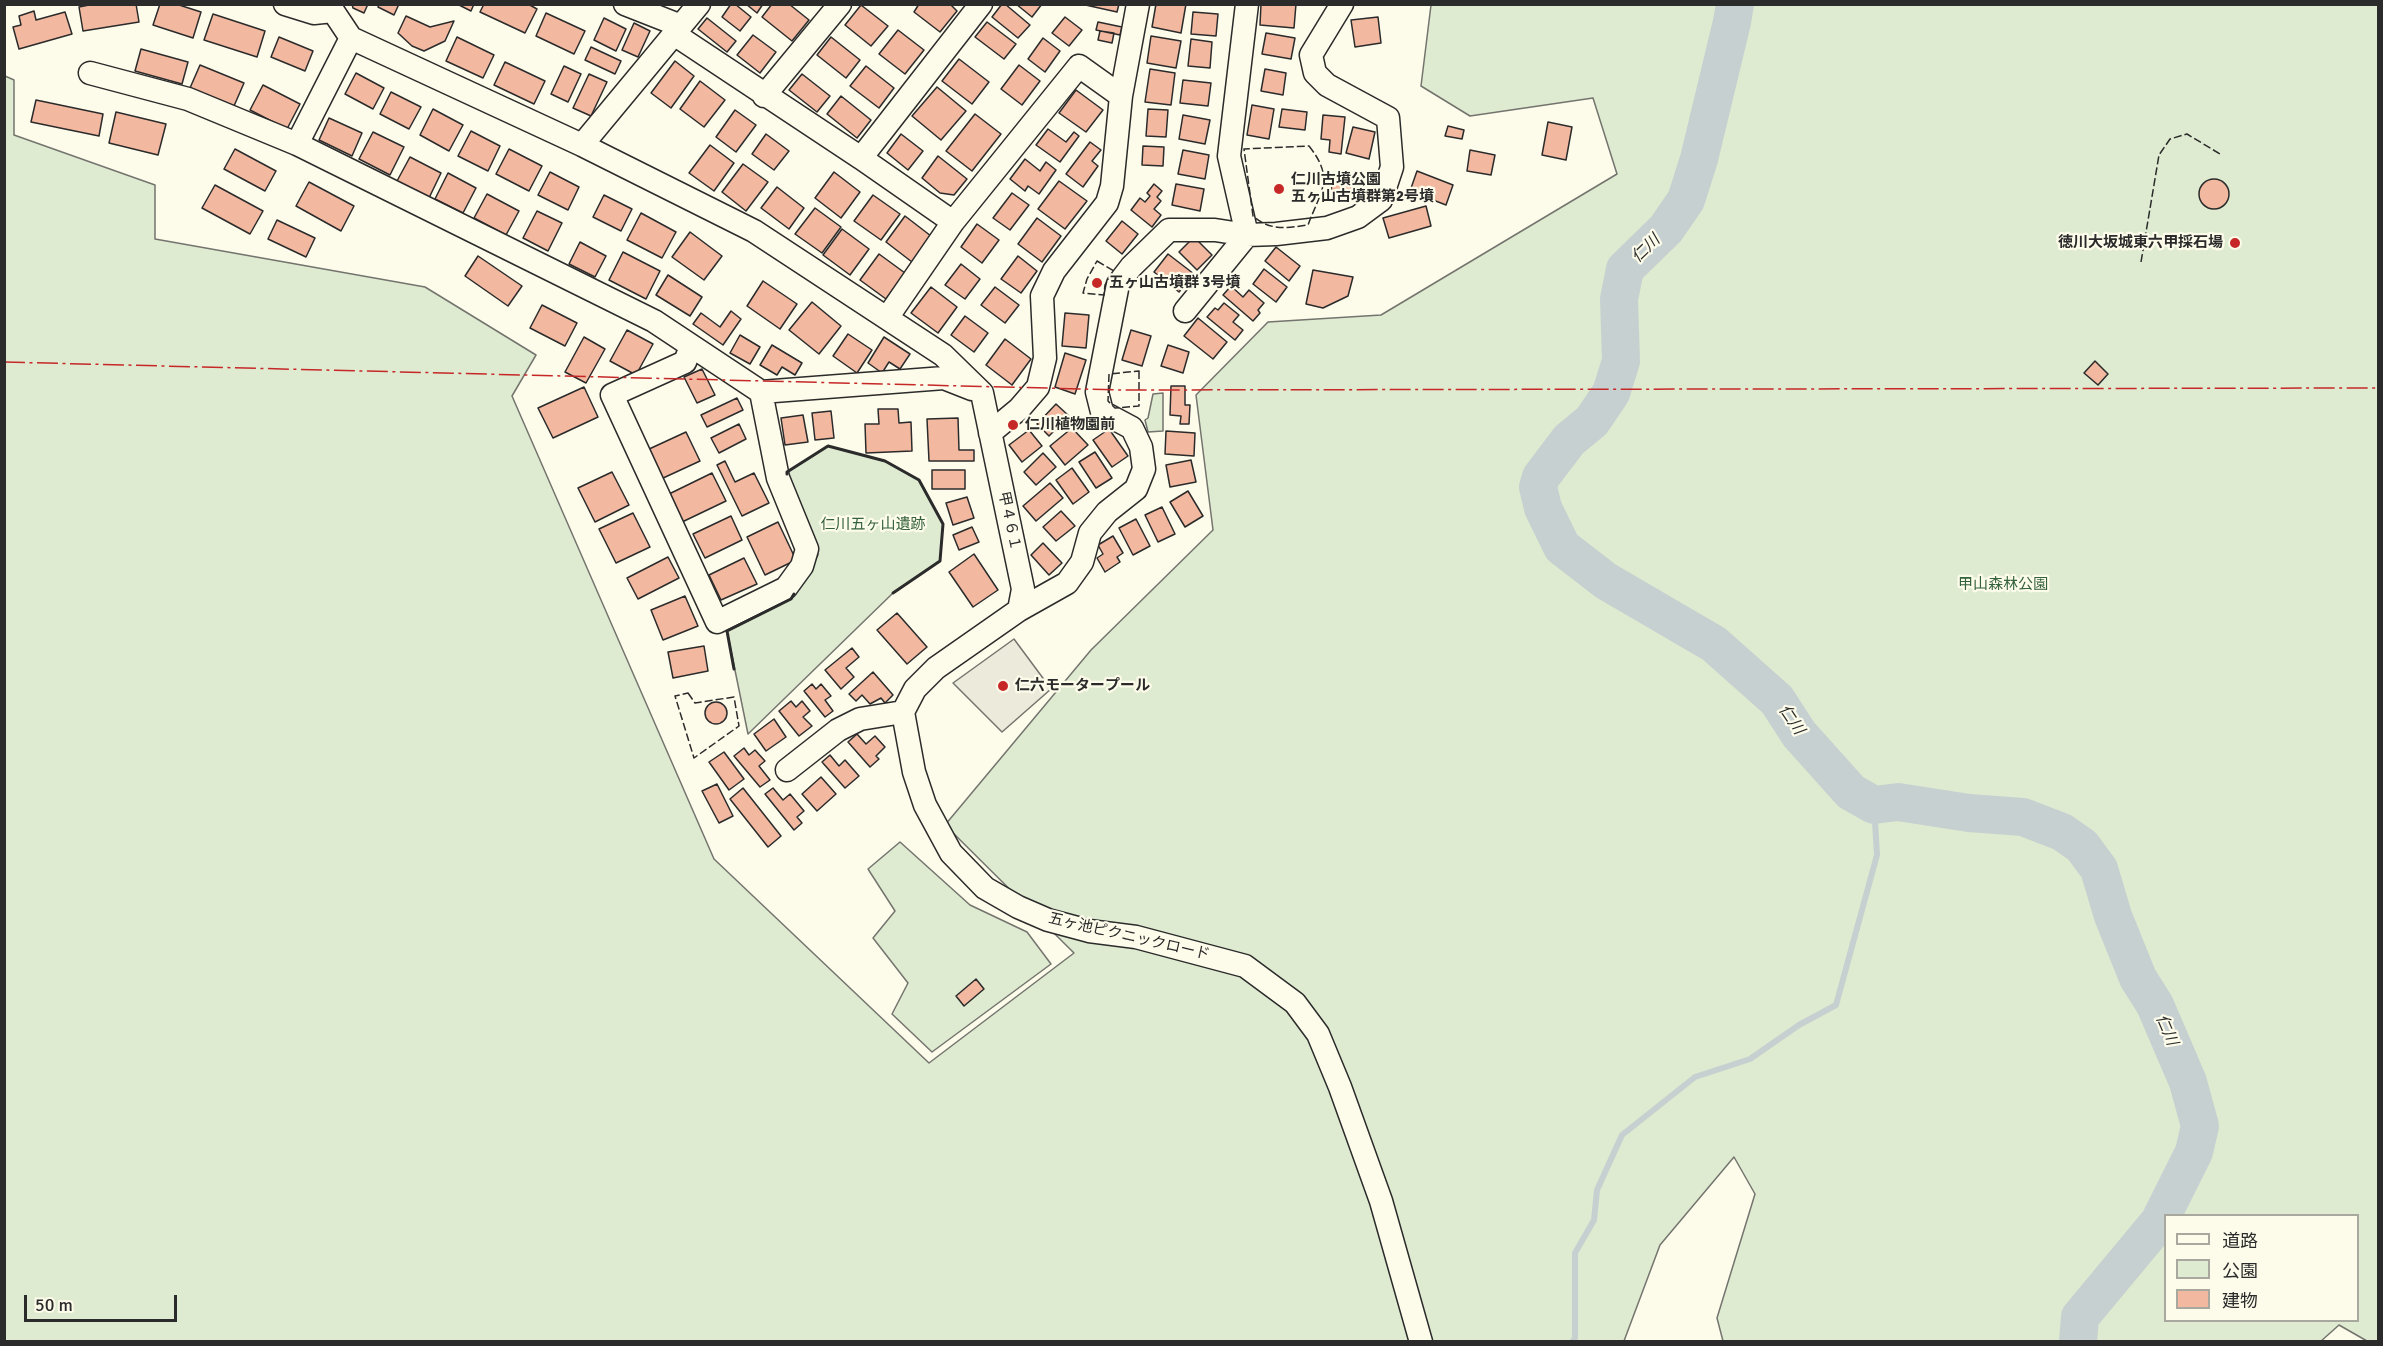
<!DOCTYPE html>
<html>
<head>
<meta charset="utf-8">
<style>
	body { margin:0 }
	#map { position:relative; width:2383px; height:1346px; overflow:hidden; background:#fdfbea; font-family:Signika,"Noto Sans JP",sans-serif }
	canvas { display:block }
	.frame { position:absolute; inset:0; border:6px solid #2b2b2b; pointer-events:none }
	.legend { position:absolute; left:2164px; top:1214px; width:195px; height:108px; box-sizing:border-box; background:#fdfbea; border:2px solid #a9a89e; margin:0; padding:8px 10px; list-style:none; font-size:18px; color:#2b2b2b }
	.legend li { display:flex; align-items:center; gap:12px; height:30px }
	.legend b { width:30px; border:2px solid #a9a89e }
	.scale { position:absolute; left:24px; top:1295px; width:153px; height:27px; box-sizing:border-box; border:3px solid #2b2b2b; border-top:0; padding-left:8px; font-size:18px; line-height:21px; white-space:nowrap; color:#2b2b2b; -webkit-text-stroke:4px #fdfbea; paint-order:stroke }
</style>
</head>
<body>
<div id="map">
<canvas width="2383" height="1346"></canvas>
<div class="frame"></div>
<ul class="legend">
<li><b style="height:8px;background:#fdfbea"></b>道路</li>
<li><b style="height:16px;background:#deebd1"></b>公園</li>
<li><b style="height:16px;background:#f2b8a0"></b>建物</li>
</ul>
<div class="scale">50 m</div>
</div>
<script>
const ctx = document.querySelector('canvas').getContext('2d');
ctx.lineJoin = 'round';
function fill(path, color) {
  ctx.fillStyle = color;
  ctx.fill(path, 'evenodd');
}
function stroke(path, color, width, dash) {
  ctx.strokeStyle = color;
  ctx.lineWidth = width;
  ctx.lineCap = dash ? 'butt' : 'round';
  ctx.setLineDash(dash || []);
  ctx.stroke(path);
}
function label(font, color, halo, rows, align = 'center') {
  ctx.font = font + ' Signika,"Noto Sans JP",sans-serif';
  ctx.lineWidth = 4.5;
  ctx.setLineDash([]);
  ctx.textBaseline = 'middle';
  ctx.strokeStyle = halo;
  ctx.fillStyle = color;
  for (const [text, x, y, turn = 0] of rows) {
    ctx.save();
    ctx.translate(x, y);
    ctx.rotate((+turn || 0) * Math.PI / 180);
    ctx.textAlign = isNaN(turn) ? turn : align;
    if (halo) ctx.strokeText(text, 0, 0);
    ctx.fillText(text, 0, 0);
    ctx.restore();
  }
}
const green = new Path2D(`
	M1431,5H2378V1341H2367L2339,1325L2320,1342L1723,1341L1717,1318L1755,1194L1734,1157L1660,1245L1624,1341L5,1342V76L14,80V135L155,185V239L425,287L536,355L512,396L714,859L929,1063L1074,953L945,825L1091,650L1213,530L1196,395L1268,322L1381,315L1617,174L1593,98L1470,116L1421,86ZM2166,1216H2358V1320H2166Z
	M1163,393V431L1148,432L1145,420L1148,418L1153,394Z
	M828,446L885,461L919,480L943,524L940,561L893,593L748,734L727,631L791,599L818,555L787,472Z
	M900,842L970,905L1027,932L1051,964L932,1052L892,1014L908,983L873,938L895,911L868,869Z`);
const parking = new Path2D(`
	M1014,639L1051,689L1002,732L953,683Z`);
const stream = new Path2D(`
	M1572,1342L1575,1338V1253L1594,1220L1597,1190L1622,1135L1695,1077L1750,1059L1799,1025L1836,1005L1877,855L1874,805`);
const river = new Path2D(`
	M1735,4L1732,22L1699,159L1686,200L1666,229L1625,269L1619,299L1621,361L1611,393L1592,421L1569,440L1541,477L1538,487L1543,508L1562,547L1606,581L1714,644L1777,700L1799,734L1851,792L1874,805L1898,802L1969,813L2023,817L2062,832L2082,846L2099,869L2113,916L2138,978L2155,1005L2188,1082L2200,1126L2194,1152L2159,1222L2080,1317L2078,1342`);
const building = new Path2D(`
	M94,4H136L139,22L83,31L79,7Z
	M160,4H176L201,12L193,38L153,25Z
	M352,4H368L364,13L353,8Z
	M379,4H399L394,15L378,7Z
	M457,4H474L471,11Z
	M484,4H528L537,9L525,33L480,12Z
	M731,4H735L751,17L740,31L722,17Z
	M746,4H763L757,13Z
	M772,4H789L809,20L792,41L762,17Z
	M919,4H950L957,11L940,32L914,12Z
	M1002,4H1005L1030,25L1018,38L992,17Z
	M1016,4H1042L1032,17Z
	M1081,4H1119L1117,12Z
	M1156,4H1186L1181,33L1152,27Z
	M1261,4H1296L1294,28L1260,25Z
	M861,5L888,26L871,46L845,25Z
	M34,11L36,20L65,12L72,34L19,49L13,27L21,25L19,16Z
	M1193,12L1218,14L1216,36L1191,34Z
	M546,13L585,31L574,54L536,36Z
	M213,14L265,31L257,57L204,40Z
	M406,16L430,27L454,21L445,41L424,51L412,46L398,33Z
	M1065,17L1082,30L1069,46L1052,33Z
	M1378,17L1381,43L1355,47L1351,20Z
	M604,18L626,29L616,51L594,40Z
	M707,18L736,41L727,52L698,29Z
	M987,22L1016,44L1004,59L975,37Z
	M1098,22L1122,27L1120,35L1096,30Z
	M634,23L650,31L638,57L622,50Z
	M898,30L924,50L905,74L879,54Z
	M1100,31L1114,33L1112,43L1098,40Z
	M1266,33L1295,38L1291,59L1262,54Z
	M753,35L776,52L760,73L737,55Z
	M1151,36L1181,41L1176,68L1147,63Z
	M279,37L313,51L305,71L271,57Z
	M457,37L494,55L483,78L446,61Z
	M831,37L860,60L846,78L817,55Z
	M1043,38L1060,51L1045,72L1028,59Z
	M1191,39L1212,42L1210,68L1188,66Z
	M591,47L621,61L615,74L585,60Z
	M141,49L188,62L182,84L135,71Z
	M959,59L989,82L972,104L942,81Z
	M675,61L694,76L671,108L651,93Z
	M505,62L545,81L534,104L494,85Z
	M200,65L244,83L234,106L190,88Z
	M1019,65L1040,81L1022,105L1001,89Z
	M564,66L581,74L568,102L551,94Z
	M866,66L894,88L879,108L850,86Z
	M1150,69L1175,73L1171,105L1145,102Z
	M1265,69L1286,73L1283,95L1261,91Z
	M356,73L384,88L373,109L345,94Z
	M589,74L607,82L591,116L573,108Z
	M802,74L830,96L817,112L789,90Z
	M1183,80L1211,83L1208,106L1180,103Z
	M700,81L725,100L704,127L680,109Z
	M263,85L300,104L287,129L250,110Z
	M937,87L966,111L941,140L912,116Z
	M1076,90L1103,110L1086,132L1059,113Z
	M391,92L421,107L409,129L380,114Z
	M841,96L871,120L857,138L827,114Z
	M36,100L103,114L99,136L31,122Z
	M1252,105L1274,109L1269,139L1247,135Z
	M433,109L463,125L449,151L420,135Z
	M1148,109L1168,110L1166,137L1146,136Z
	M1282,109L1307,112L1305,130L1279,127Z
	M735,110L756,125L736,152L716,137Z
	M116,112L166,124L158,155L109,143Z
	M975,114L1001,134L972,171L946,151Z
	M1183,115L1210,120L1205,144L1179,139Z
	M1323,115L1345,117L1341,154L1329,152L1330,140L1321,139Z
	M329,118L362,133L352,156L319,140Z
	M1548,122L1572,127L1566,160L1542,155Z
	M1448,126L1464,130L1462,139L1445,136Z
	M1353,127L1375,132L1369,159L1346,153Z
	M1048,129L1066,142L1074,132L1079,136L1060,162L1036,145Z
	M471,131L500,146L488,171L458,156Z
	M373,132L404,147L390,175L359,159Z
	M766,134L789,151L774,170L752,154Z
	M901,134L923,151L908,170L887,153Z
	M1090,142L1101,150L1092,161L1098,166L1083,187L1066,174Z
	M710,145L734,163L714,191L689,173Z
	M1143,146L1164,147L1163,166L1142,165Z
	M235,149L276,171L265,191L224,169Z
	M509,149L542,166L529,191L496,174Z
	M1183,150L1209,155L1205,179L1178,174Z
	M1470,150L1495,155L1491,175L1467,171Z
	M938,156L967,179L954,195L940,193L922,178Z
	M410,157L441,173L429,198L397,181Z
	M1025,159L1040,171L1046,162L1056,170L1039,194L1028,186L1025,191L1010,179Z
	M743,164L768,182L746,211L722,192Z
	M1417,171L1453,185L1446,205L1410,191Z
	M550,172L579,187L568,210L538,195Z
	M834,172L860,192L841,218L815,198Z
	M448,173L476,188L463,213L435,199Z
	M1333,177L1363,182L1362,194L1351,193L1330,199Z
	M2199 194a15 15 0 1 1 30 0a15 15 0 1 1-30 0Z
	M1059,181L1087,201L1065,229L1038,209Z
	M309,182L354,206L341,231L296,206Z
	M1154,184L1162,191L1157,197L1161,201L1154,209L1161,215L1152,227L1131,210L1140,198L1145,202L1150,196L1147,193Z
	M1176,184L1204,189L1200,211L1172,205Z
	M215,185L263,211L250,234L202,208Z
	M777,187L804,208L789,229L761,208Z
	M1012,193L1029,205L1010,230L993,218Z
	M487,194L519,211L506,235L474,218Z
	M604,195L632,209L621,231L593,217Z
	M873,195L900,214L881,240L854,221Z
	M1426,206L1431,226L1389,238L1383,218Z
	M815,208L841,227L822,253L795,234Z
	M537,211L562,223L548,251L523,238Z
	M641,213L676,232L662,258L627,240Z
	M905,216L931,236L912,262L886,242Z
	M1037,218L1061,236L1042,262L1018,244Z
	M277,220L315,238L306,257L268,239Z
	M1122,221L1138,234L1122,254L1106,241Z
	M977,224L999,240L982,263L961,247Z
	M842,229L869,249L850,275L823,255Z
	M690,232L722,256L704,280L672,257Z
	M1194,237L1212,255L1197,270L1179,252Z
	M580,242L606,256L595,277L569,264Z
	M1276,247L1300,266L1289,281L1265,261Z
	M623,252L660,271L646,299L609,280Z
	M879,254L905,273L886,299L860,280Z
	M1168,254L1194,274L1179,292L1154,272Z
	M478,256L522,286L508,306L465,276Z
	M1018,256L1037,271L1021,293L1001,279Z
	M961,264L980,279L965,299L945,285Z
	M1264,269L1287,287L1276,302L1253,284Z
	M1313,270L1353,277L1348,296L1323,308L1306,304Z
	M668,275L702,297L690,316L656,295Z
	M763,281L797,304L780,329L747,306Z
	M1231,286L1243,297L1249,290L1264,303L1258,310L1260,313L1253,321L1223,295Z
	M931,287L957,307L938,333L911,313Z
	M995,287L1019,305L1005,323L981,305Z
	M812,302L841,326L819,354L789,330Z
	M1224,303L1239,315L1233,322L1243,330L1235,340L1207,317L1215,308L1218,310Z
	M542,305L577,323L565,346L530,328Z
	M731,311L741,319L723,345L693,324L701,313L720,327Z
	M1065,313L1089,315L1086,348L1062,346Z
	M965,316L988,333L974,352L951,335Z
	M1198,318L1227,342L1213,359L1184,336Z
	M627,330L653,344L636,375L610,361Z
	M1131,330L1151,336L1142,366L1122,360Z
	M848,334L872,350L857,373L833,356Z
	M740,335L760,347L750,364L730,353Z
	M584,337L605,349L586,383L565,372Z
	M884,337L910,354L900,369L889,362L882,373L868,363Z
	M1005,339L1031,359L1012,385L986,365Z
	M772,345L802,363L795,375L782,367L777,375L760,365Z
	M1168,345L1189,352L1183,373L1161,366Z
	M1065,353L1086,360L1075,394L1055,387Z
	M2095,361L2108,374L2098,385L2084,373Z
	M702,369L715,395L697,403L684,377Z
	M1171,386H1185V405H1190L1189,424H1180L1181,416L1170,415Z
	M584,387L598,417L553,438L538,408Z
	M737,398L743,410L707,427L701,415Z
	M1056,404L1069,416L1049,436L1037,424Z
	M878,409H898L899,423L911,422L912,451L866,453L865,424H879Z
	M831,411L834,438L815,440L812,413Z
	M803,415L808,442L785,445L781,418Z
	M958,418L959,450H974V461H929L927,419Z
	M739,424L746,439L719,453L711,438Z
	M1072,428L1088,445L1065,465L1050,446Z
	M1109,429L1128,456L1112,467L1093,440Z
	M1029,430L1042,446L1022,462L1009,445Z
	M1166,431L1195,433L1194,456L1165,454Z
	M686,432L700,461L661,479L647,450Z
	M1095,452L1112,478L1096,488L1079,462Z
	M1043,453L1056,467L1036,485L1024,472Z
	M1191,460L1196,482L1170,487L1166,465Z
	M725,461L735,482L754,473L769,503L742,516L717,465Z
	M1072,468L1089,492L1073,504L1056,480Z
	M932,470H965V489H932Z
	M612,472L629,505L595,522L578,488Z
	M712,473L726,501L680,523L667,495Z
	M1050,483L1063,498L1036,521L1023,506Z
	M1188,491L1203,516L1185,527L1170,502Z
	M967,497L974,518L953,525L946,503Z
	M1162,507L1175,534L1158,542L1145,515Z
	M1061,511L1075,526L1056,541L1043,527Z
	M633,513L650,547L616,563L599,529Z
	M731,516L742,540L705,558L693,534Z
	M1136,519L1150,546L1133,555L1119,528Z
	M778,522L796,560L765,575L747,537Z
	M972,527L979,542L959,550L953,535Z
	M1113,536L1123,553L1117,557L1120,562L1105,572L1097,558L1103,554L1098,545Z
	M1043,543L1062,563L1049,575L1031,555Z
	M974,554L998,590L973,607L949,572Z
	M668,557L679,578L638,599L627,578Z
	M744,558L757,584L721,600L709,575Z
	M685,596L698,626L663,640L651,610Z
	M897,613L927,647L907,664L877,630Z
	M704,646L708,671L673,678L668,652Z
	M852,648L859,657L846,668L854,677L841,689L825,670Z
	M873,672L893,695L885,703L881,698L870,704L862,695L856,701L849,694Z
	M812,684L816,689L821,684L831,696L825,700L833,711L825,717L804,691Z
	M791,701L796,707L802,701L810,711L803,717L812,726L799,736L779,711Z
	M705 713a11 11 0 1 1 22 0a11 11 0 1 1-22 0Z
	M774,719L786,737L766,751L754,734Z
	M857,734L866,744L875,736L885,747L876,756L879,759L870,767L848,742Z
	M744,748L749,755L755,750L765,761L759,766L770,780L760,787L734,756Z
	M724,752L744,779L729,790L709,762Z
	M830,755L839,766L845,760L859,776L845,788L822,762Z
	M821,777L836,794L817,811L802,794Z
	M717,784L733,816L719,823L702,791Z
	M743,788L781,836L768,847L730,799Z
	M773,788L783,800L790,794L804,811L797,817L802,823L794,830L765,794Z
	M976,979L984,989L964,1006L956,996Z`);
const minor = new Path2D(`
	M285,4L314,13L333,11
	M331,4L333,11L351,38L582,145L754,231L943,355L982,393L1023,589L1019,610
	M625,4L681,26
	M1342,4L1311,55L1315,73L1327,85L1388,118L1392,167L1381,200L1358,217L1327,228L1276,234L1247,235L1215,230H1169L1131,267L1118,284L1097,392L1102,412L1132,428L1141,447L1144,469L1136,489L1107,512L1090,533L1082,562L1067,583L1019,610L936,668L915,689L903,712L914,772L925,805L951,853L985,888L1018,907L1048,920L1089,931L1136,937L1245,966L1295,1003L1318,1034L1340,1087L1381,1201L1421,1342
	M674,34L861,158L981,4
	M351,38L297,144L654,321L761,392L944,378L972,389
	M90,73L188,99L297,144
	M764,96L840,4
	M582,145L699,4
	M861,158L953,222
	M1185,311L1247,235L1229,156L1247,4
	M887,318L953,222L1079,66L1121,96
	M691,346L685,362L612,395L717,622L786,588L802,566L807,549L778,478L761,392
	M990,433L1019,409L1038,387L1045,358L1042,296L1054,271L1107,203L1112,186L1121,96L1138,4
	M787,770L838,730L860,719L903,712`);
const fence = new Path2D(`
	M1309,146C1335,179 1321,190 1308,225C1286,228 1270,231 1253,216L1244,149Z
	M1097,261L1114,271L1105,285L1104,295L1083,293L1087,279Z
	M2141,262L2159,155L2170,139L2187,134L2220,154
	M1139,371V406L1115,408L1108,401L1109,374Z
	M688,693L695,703L734,697L739,726L694,758L675,696Z`);
const wall = new Path2D(`
	M787,474V472L828,446L885,461L919,480L943,524L940,561L893,593
	M734,669L727,631L791,599L794,594`);
const power = new Path2D(`
	M4,362L1123,390L2378,388`);
const markers = [
	[1279,189,6,"#c62828"],
	[2235,243,6,"#c62828"],
	[1097,283,6,"#c62828"],
	[1013,425,6,"#c62828"],
	[1003,686,6,"#c62828"]
];
const poiNames = [
	["仁川古墳公園",1291,180],
	["五ヶ山古墳群第2号墳",1291,197],
	["徳川大坂城東六甲採石場",2223,243,"right"],
	["五ヶ山古墳群 3号墳",1109,283],
	["仁川植物園前",1025,425],
	["仁六モータープール",1015,686]
];
const streetNames = [
	["甲４６１",1009,521,78],
	["五ヶ池ピクニックロード",1129,937,13]
];
const parkNames = [
	["仁川五ヶ山遺跡",873,525],
	["甲山森林公園",2003,585]
];
const waterNames = [
	["仁川",1646,249,-44],
	["仁川",1791,720,56],
	["仁川",2166,1030,67]
];
fill(green, '#deebd1');
stroke(green, '#74746e', 1.5);
fill(parking, '#eceadb');
stroke(parking, '#74746e', 1.5);
stroke(stream, '#c7d0d0', 6);
stroke(river, '#c7d0d0', 38);
fill(building, '#f2b8a0');
stroke(building, '#2b2b2b', 1.5);
stroke(minor, '#2b2b2b', 25);
stroke(minor, '#fdfbea', 22);
stroke(fence, '#2b2b2b', 1.5, [8, 3]);
stroke(wall, '#2b2b2b', 3);
stroke(power, '#c62828', 1.5, [21, 4.5, 3, 4.5]);
for (const [x, y, r, color] of markers) {
  const dot = new Path2D();
  dot.arc(x, y, r, 0, 2 * Math.PI);
  ctx.fillStyle = color;
  ctx.fill(dot);
  stroke(dot, '#fdfbea', 2);
}
label('bold 15px', '#2b2b2b', '#fdfbea', poiNames, 'left');
label('15px', '#2b2b2b', '#fdfbea', streetNames);
label('15px', '#34623c', '#fdfbea', parkNames);
label('italic 16px', '#2b2b2b', '#fdfbea', waterNames);
</script>
</body>
</html>
